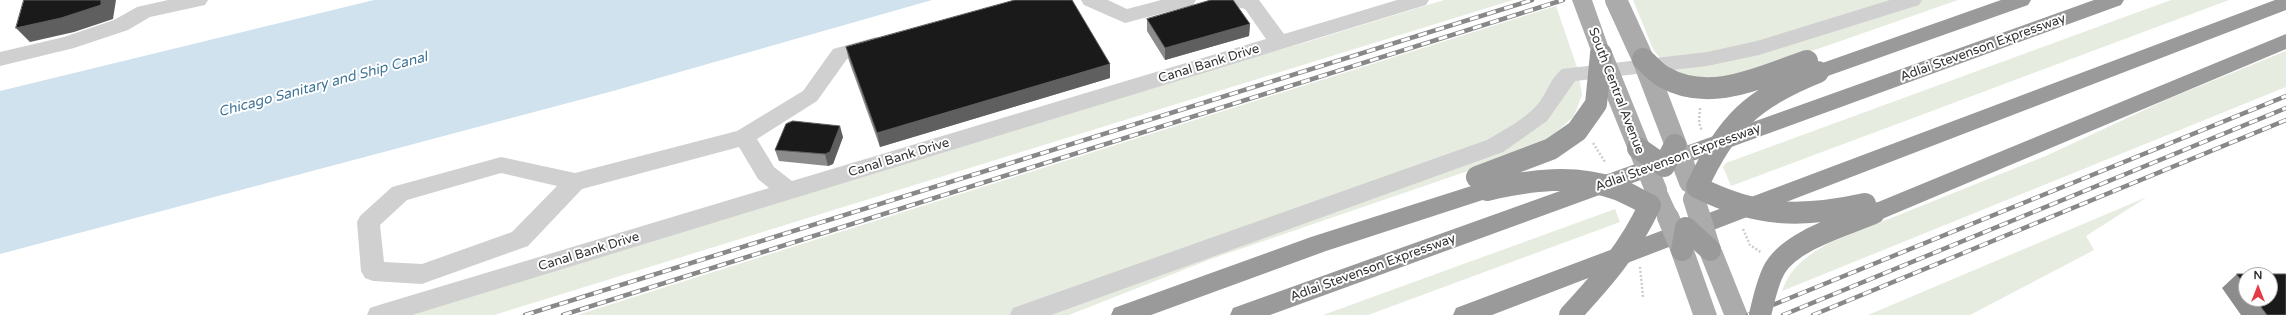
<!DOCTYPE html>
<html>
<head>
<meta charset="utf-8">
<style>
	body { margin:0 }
	#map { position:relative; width:2286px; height:315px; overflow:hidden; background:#fff; font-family:"Varela Round",sans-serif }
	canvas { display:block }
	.north { position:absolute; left:2238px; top:267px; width:40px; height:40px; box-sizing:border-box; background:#fff; border:1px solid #adadad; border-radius:50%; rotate:0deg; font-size:11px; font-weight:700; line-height:16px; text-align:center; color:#333 }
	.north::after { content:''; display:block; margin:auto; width:14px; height:18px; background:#e63946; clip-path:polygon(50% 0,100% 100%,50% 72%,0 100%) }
</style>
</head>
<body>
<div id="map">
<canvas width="2286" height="315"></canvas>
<div class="north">N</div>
</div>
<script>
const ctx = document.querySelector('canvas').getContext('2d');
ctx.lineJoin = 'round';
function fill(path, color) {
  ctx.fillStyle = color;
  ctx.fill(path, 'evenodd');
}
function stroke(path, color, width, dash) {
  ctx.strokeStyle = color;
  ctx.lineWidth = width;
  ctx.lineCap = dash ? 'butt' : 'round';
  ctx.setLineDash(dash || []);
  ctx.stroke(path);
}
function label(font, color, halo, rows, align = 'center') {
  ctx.font = font + ' "Varela Round",sans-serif';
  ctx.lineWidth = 4;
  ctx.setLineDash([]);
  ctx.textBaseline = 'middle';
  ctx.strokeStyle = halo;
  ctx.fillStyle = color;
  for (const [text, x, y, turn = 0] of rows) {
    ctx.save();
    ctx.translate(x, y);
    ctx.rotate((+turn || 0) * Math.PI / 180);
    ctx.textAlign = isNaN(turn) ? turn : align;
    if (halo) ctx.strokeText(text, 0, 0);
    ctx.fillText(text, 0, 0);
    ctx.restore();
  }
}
const green = new Path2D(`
	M1444,0H1513L494,315H398L1127,93L1307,42Z
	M1633,0H1958L1723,82H1704L1666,67L1653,49Z
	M2171,0H2229L1731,186L1723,167L1726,163Z
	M1556,6L1578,70L1582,95L1574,116L1549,139L1471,170L1211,259L1069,315H577Z
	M2286,51V87L1782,291C1791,266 1807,256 1829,243L2048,155L2168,99Z
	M2147,197L2086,236L2094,250L1970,315H1868Z
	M1615,209L1620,222L1368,315H1323Z`);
const water = new Path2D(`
	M374,0H932L613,91L0,254V91Z`);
const path = new Path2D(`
	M1700,108L1699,123L1702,131
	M1593,143L1605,162
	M1743,229L1750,245L1762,253
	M1640,267L1643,297`);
const minor = new Path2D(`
	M168,0H208L205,5L150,17L128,30L74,48L0,66V52L64,37L114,20L137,7Z
	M1081,0H1108L1127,9L1161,0H1196L1193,5L1125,23L1084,5Z
	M1225,0H1259L1284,34L1397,0H1429L1426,5L412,315H367L370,308L379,305L769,188L758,179L739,147L582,189L528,246L430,281L422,284L373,281L365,278L361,271L357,222L360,216L392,187L501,157L575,173L737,131L803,91L833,49L876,37L883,39L886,44L883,49L847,59L817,101L757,139L774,167L792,181L1266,39L1245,9L1228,5ZM501,173L557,186L512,232L422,264L384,262L380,225L407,200Z
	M1890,0H1922L1919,5L1759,55L1707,66L1575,81L1547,121L1503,152L1051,315H1010L1013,308L1487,140C1505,129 1524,120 1538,104C1547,93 1550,79 1562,69L1707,52L1757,41Z`);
const major = new Path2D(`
	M1572,0H1592L1611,54L1608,59L1601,61L1594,59Z
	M1656,181L1664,184L1679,217L1676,223L1668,226L1660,223L1645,190L1648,184Z
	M1682,241L1690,243L1694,250L1717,315H1693L1670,250L1674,243Z
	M1710,241L1718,243L1722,250L1748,315H1724L1698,250L1702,243Z`);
const highway = new Path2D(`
	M2001,0H2031L2028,5L1825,77L1818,79L1811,77L1808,72L1811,67Z
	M2094,0H2124L2121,5L1270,315H1230L1233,308Z
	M2275,0H2286V10L1492,315H1453L1456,308Z
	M2286,34V49L1882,219L1874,222L1866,219L1863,213L1866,207Z
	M1487,181L1495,184L1498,190L1495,196L1326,251L1151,315H1111L1114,308L1311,237Z`);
const rail = new Path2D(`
	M525,315L1532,0
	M563,315L1563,0
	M1748,315L2286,96
	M1783,315L2286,108
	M1813,315L2286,120`);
const majorBridge = new Path2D(`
	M1616,0L1643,59L1690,182
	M1601,54L1656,190
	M1694,199L1710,250
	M1668,217L1682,250`);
const highwayBridge = new Path2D(`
	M1643,59C1650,65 1656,73 1664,77C1710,104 1763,76 1807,61
	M1818,72C1753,98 1726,123 1697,187C1756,217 1801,218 1865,204
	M1638,148L1664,166L1675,145
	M1477,177L1551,149L1577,131L1596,104L1601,54
	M1487,190C1531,180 1574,174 1617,189C1628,193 1639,200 1650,205C1629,250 1603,279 1570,315
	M1686,228L1710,250
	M1682,250L1686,228
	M1760,315C1764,299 1767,282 1775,268C1793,239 1844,226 1874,213`);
const wall = new Path2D(`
	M1147,19L1250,24L1249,36L1165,60L1147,31Z
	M846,47L1110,64V78L880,147L849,61Z
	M843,137L833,164L828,166L779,161L775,150Z
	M2237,274H2286V315H2241L2222,288ZM2246,275H2270V299H2246Z`);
const shadedWall = new Path2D(`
	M101,0H116L113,19L74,32L30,42L16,28Z
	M1250,24L1249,36L1165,60V48Z
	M1110,64V78L880,147L877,133Z
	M840,126L843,137L833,164L828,166L825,154Z`);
const building = new Path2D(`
	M24,0H101V5L61,18L16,28Z
	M1015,0H1072L1110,64L877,133L846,47Z
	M1211,0H1233L1250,24L1165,48L1147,19Z
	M793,121L840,126L830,152L825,154L775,150L786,124Z
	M2237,274H2286V315H2267L2255,299H2270V275H2246V287Z`);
const streetNames = [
	["Adlai Stevenson Expressway",1983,48,-20],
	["Canal Bank Drive",1209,64,-17],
	["South Central Avenue",1616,91,69],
	["Canal Bank Drive",899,158,-17],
	["Adlai Stevenson Expressway",1678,158,-20],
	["Canal Bank Drive",589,252,-17],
	["Adlai Stevenson Expressway",1373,268,-20]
];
const waterNames = [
	["Chicago Sanitary and Ship Canal",323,85,-15]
];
fill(green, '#e6ecdf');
fill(water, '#cfe2ee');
stroke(path, '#cdcdcd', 2.5, [2, 2]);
fill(minor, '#d0d0d0');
fill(major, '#ababab');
fill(highway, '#9a9a9a');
stroke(rail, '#888', 4.5);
stroke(rail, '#fff', 3, [9]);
stroke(majorBridge, '#ababab', 22);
stroke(highwayBridge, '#9a9a9a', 22);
fill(wall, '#8c8c8c');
fill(shadedWall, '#5f5f5f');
fill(building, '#1a1a1a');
stroke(building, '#5f5f5f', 1);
label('13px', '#333', '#fff', streetNames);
label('italic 14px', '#3f7597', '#fff', waterNames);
</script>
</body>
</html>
